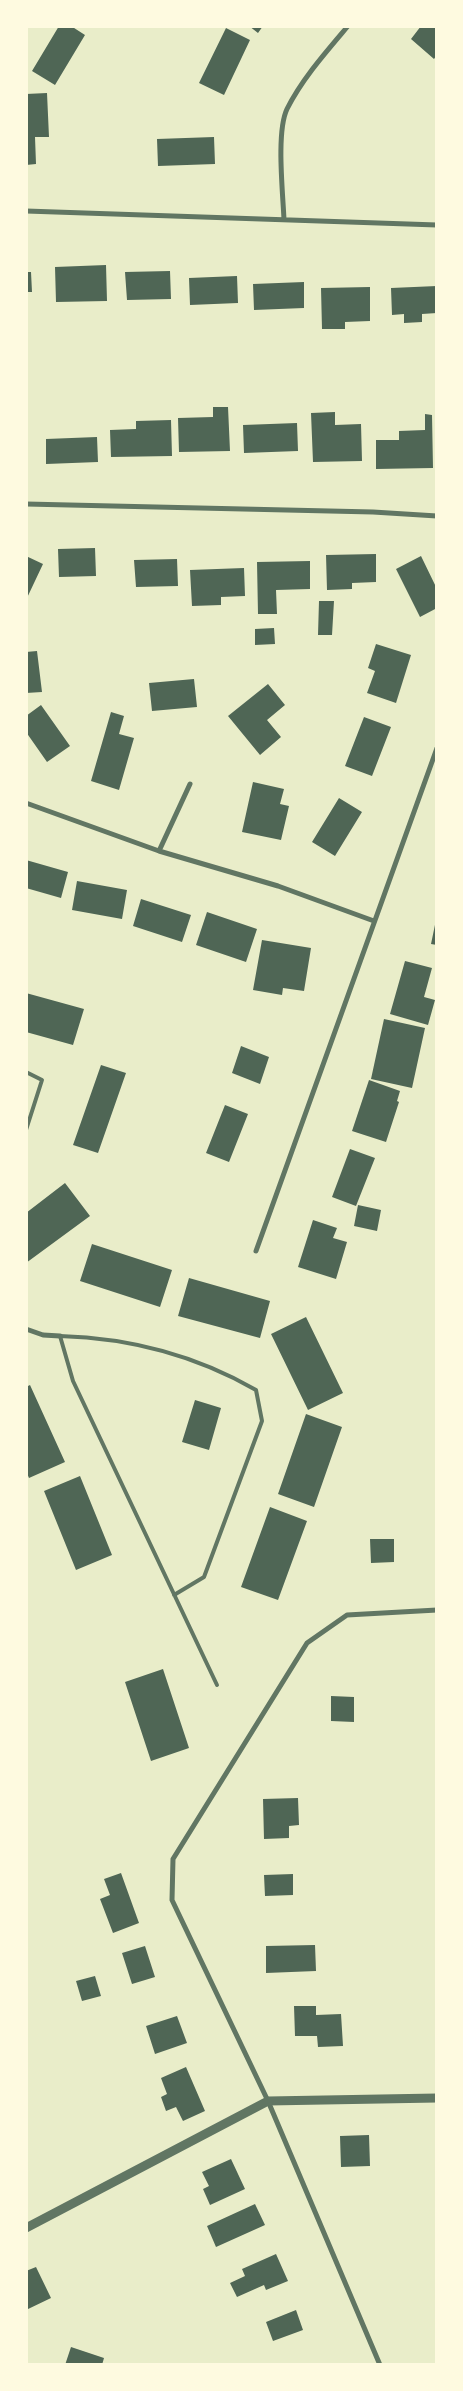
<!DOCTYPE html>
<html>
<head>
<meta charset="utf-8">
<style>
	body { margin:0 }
	#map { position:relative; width:463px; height:2391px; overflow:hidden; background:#e9edc9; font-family:"Source Sans 3",sans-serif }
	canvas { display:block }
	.frame { position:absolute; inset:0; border:28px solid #fefae0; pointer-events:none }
</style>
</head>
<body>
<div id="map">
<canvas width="463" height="2391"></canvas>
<div class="frame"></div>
</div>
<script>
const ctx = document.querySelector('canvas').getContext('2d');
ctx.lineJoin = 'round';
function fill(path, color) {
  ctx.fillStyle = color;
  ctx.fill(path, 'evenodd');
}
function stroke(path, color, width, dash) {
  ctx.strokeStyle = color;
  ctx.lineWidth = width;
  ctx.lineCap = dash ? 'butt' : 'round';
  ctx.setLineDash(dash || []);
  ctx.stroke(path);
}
const building = new Path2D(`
	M59,26H71L85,35L55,85L32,71Z
	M249,26H263L258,33Z
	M421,26H437V55L434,59L411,39Z
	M226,28L250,40L224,95L199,83Z
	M47,93L49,137H35L36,164L26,165V94Z
	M214,137L215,164L158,166L157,139Z
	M106,265L107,301L56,302L55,267Z
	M170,271L171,299L127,300L125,272Z
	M26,272H31L32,292H26Z
	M237,276L238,303L190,305L189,278Z
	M304,282V308L254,310L253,284Z
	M437,286V313L422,314V322L404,323V314L392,315L391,288Z
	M370,287V321L345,322V329H322L321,288Z
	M213,407H228L230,451L179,452L178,418L213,417Z
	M335,412V425L361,424L362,461L313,462L311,413Z
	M425,414L432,415L433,468L376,469V440H399V431L425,430Z
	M171,420L172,456L111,457L110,430L136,429V421Z
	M297,423L298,451L244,453L243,425Z
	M97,437L98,462L46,464V439Z
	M95,548L96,576L59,577L58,549Z
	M376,554V582L352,583V589L327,590L326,555Z
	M26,556L43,564L26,600Z
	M421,556L437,589V608L420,617L396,569Z
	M177,559L178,586L136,587L134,560Z
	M310,561V589L276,590L277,614H258L257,562Z
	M244,568L245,596L221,597V605L192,606L190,570Z
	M319,601H334L332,635H318Z
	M274,628L275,644L255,645V629Z
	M376,644L411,655L396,703L367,693L375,671L368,668Z
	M37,651L42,692L26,693V652Z
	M194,679L197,707L152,711L149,683Z
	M268,684L285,705L267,720L281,737L260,755L228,716Z
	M41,705L70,746L47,762L26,732V716Z
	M111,712L124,716L119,734L134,738L119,790L91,781Z
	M364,717L391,727L372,776L345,766Z
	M253,782L284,789L280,804L289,806L281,840L242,832Z
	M339,798L362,812L335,856L312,842Z
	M26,860L68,872L61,898L26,888Z
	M77,881L127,890L122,919L72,910Z
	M141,899L191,915L182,942L133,926Z
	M207,912L257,929L246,962L196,945Z
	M436,920H437V945L431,944Z
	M262,940L311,948L304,991L283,988L282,995L253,990Z
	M405,961L432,968L424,997L435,1000L428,1025L390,1014Z
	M26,993L84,1009L73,1045L26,1032Z
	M384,1019L425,1028L412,1088L371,1079Z
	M241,1046L269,1057L260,1084L232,1073Z
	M101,1065L126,1073L98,1153L73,1145Z
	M369,1080L400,1091L397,1101L399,1102L386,1142L352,1131Z
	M225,1105L248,1114L229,1162L206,1153Z
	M350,1149L375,1158L356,1206L332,1197Z
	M65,1183L90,1216L26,1263V1213Z
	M358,1205L381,1210L377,1231L354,1226Z
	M313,1220L337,1228L333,1238L347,1242L336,1279L298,1267Z
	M92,1244L172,1270L160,1307L80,1281Z
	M189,1278L270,1301L260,1338L178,1316Z
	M306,1317L343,1393L308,1410L271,1334Z
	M30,1385L65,1462L29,1478L26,1471V1387Z
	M195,1400L221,1408L209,1450L182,1442Z
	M306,1414L342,1427L314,1507L278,1494Z
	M80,1476L112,1555L76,1570L44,1491Z
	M270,1507L307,1521L278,1600L241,1587Z
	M370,1539H394V1562L371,1563Z
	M163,1669L189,1748L151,1761L125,1682Z
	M331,1696L354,1697V1722L331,1721Z
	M298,1798L299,1825L289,1826V1838L264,1839L263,1799Z
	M121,1873L139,1923L113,1933L100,1899L110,1895L104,1879Z
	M293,1874V1895L265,1896L264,1875Z
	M315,1945L316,1971L266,1973V1946Z
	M145,1946L155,1977L132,1984L122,1953Z
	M95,1976L101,1996L82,2001L76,1981Z
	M294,2006H316V2015L341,2014L343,2046L318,2047L317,2036H295Z
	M177,2016L187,2043L155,2054L146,2026Z
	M186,2067L205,2111L183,2121L176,2107L166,2111L161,2097L167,2094L161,2078Z
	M369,2135L370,2166L341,2167L340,2136Z
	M231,2159L245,2189L210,2205L203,2189L209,2186L202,2172Z
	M255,2204L265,2225L216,2247L207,2226Z
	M276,2254L288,2281L266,2290L264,2285L237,2297L230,2283L245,2276L242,2269Z
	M36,2267L51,2298L26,2310V2271Z
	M296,2310L303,2330L273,2341L266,2322Z
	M71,2347L104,2358L102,2365H65Z`);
const service = new Path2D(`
	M26,1072L42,1080L26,1130
	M174,1595L204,1577L262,1421L256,1390C197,1356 129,1338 60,1336L73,1381L217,1685`);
const minor = new Path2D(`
	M26,211L437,225
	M284,220C283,194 276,132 287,109C302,79 326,52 348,26
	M26,504L373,512L437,516
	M26,803L159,851L278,886L374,921
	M159,851L190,784
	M256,1251L437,748
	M26,1329L43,1335L60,1336
	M380,2365L268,2101L172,1900L173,1859L307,1643L347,1615L437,1610`);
const tertiary = new Path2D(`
	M26,2228L268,2101L437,2098`);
fill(building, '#4f6655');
stroke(service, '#617663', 4);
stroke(minor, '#617663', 5);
stroke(tertiary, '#617663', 9);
</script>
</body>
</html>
